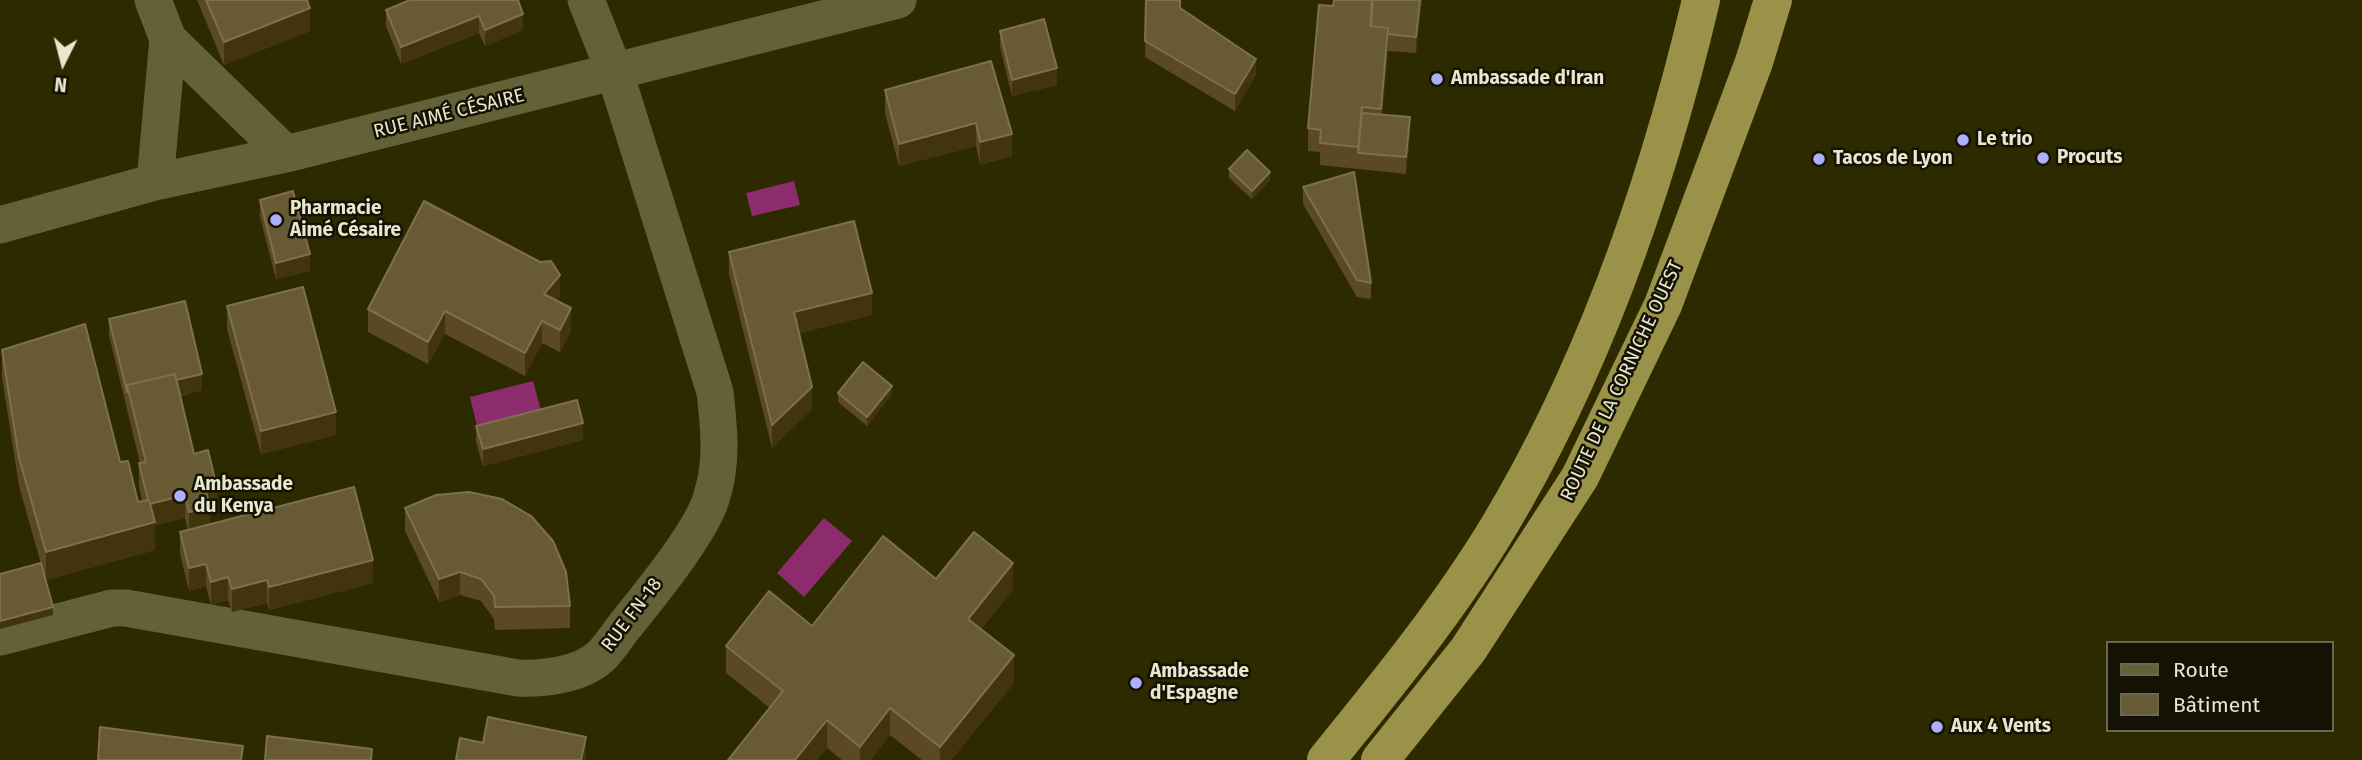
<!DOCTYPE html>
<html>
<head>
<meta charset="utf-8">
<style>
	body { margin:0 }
	#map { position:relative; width:2362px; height:760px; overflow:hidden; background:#2e2a00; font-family:"Fira Sans",sans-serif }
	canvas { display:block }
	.legend { position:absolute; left:2106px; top:641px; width:228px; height:91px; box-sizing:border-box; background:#141203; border:2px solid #696755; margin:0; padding:9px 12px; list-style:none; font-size:21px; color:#e8e7d0 }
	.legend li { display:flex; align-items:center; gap:14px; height:35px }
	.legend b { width:35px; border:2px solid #696755 }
	.north { position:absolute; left:28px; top:28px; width:70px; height:70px; -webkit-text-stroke:5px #141203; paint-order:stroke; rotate:186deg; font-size:19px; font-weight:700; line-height:28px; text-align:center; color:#e8e7d0 }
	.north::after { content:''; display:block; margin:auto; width:24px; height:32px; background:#e8e7d0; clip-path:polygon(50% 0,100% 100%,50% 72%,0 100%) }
</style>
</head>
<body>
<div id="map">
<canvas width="2362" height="760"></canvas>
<ul class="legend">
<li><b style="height:9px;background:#646037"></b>Route</li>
<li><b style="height:19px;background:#695a36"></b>Bâtiment</li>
</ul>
<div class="north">N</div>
</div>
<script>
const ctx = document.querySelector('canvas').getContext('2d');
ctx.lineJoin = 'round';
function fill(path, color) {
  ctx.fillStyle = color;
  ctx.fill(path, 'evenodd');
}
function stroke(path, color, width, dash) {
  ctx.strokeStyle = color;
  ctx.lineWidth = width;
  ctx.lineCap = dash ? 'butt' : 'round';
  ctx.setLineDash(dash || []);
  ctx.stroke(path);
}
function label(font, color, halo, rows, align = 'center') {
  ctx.font = font + ' "Fira Sans",sans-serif';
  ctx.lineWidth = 5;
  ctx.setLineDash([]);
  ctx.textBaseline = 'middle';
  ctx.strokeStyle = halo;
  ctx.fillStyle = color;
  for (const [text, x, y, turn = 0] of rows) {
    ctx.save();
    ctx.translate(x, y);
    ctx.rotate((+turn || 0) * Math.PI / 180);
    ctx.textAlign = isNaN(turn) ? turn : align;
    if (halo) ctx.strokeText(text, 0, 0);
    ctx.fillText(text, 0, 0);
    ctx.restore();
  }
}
const water = new Path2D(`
	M794,181L800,205L752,216L746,193Z
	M533,381L541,410L477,426L470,397Z
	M824,518L852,541L804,597L777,573Z`);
const minor = new Path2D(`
	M153,0L168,39L286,154
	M155,182L168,39
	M0,225L155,182L286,154L898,0
	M0,637L112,608H126L518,678C544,679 580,675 600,657C609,649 616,637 623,628C648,597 700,534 711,499C723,463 719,428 715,392L615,73L586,0`);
const highway = new Path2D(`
	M1326,760C1387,685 1449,609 1499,526C1596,364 1658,183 1701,0
	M1380,760L1468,650L1580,477L1663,305L1754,62L1773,0`);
const wall = new Path2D(`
	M197,0H307L310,31L224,65Z
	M408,0H518L523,30L485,46L479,33L401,64L386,26V10Z
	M1146,0H1181V9L1256,75L1235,111L1145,57Z
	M1422,0L1416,53L1388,51L1382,115L1410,134L1406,174L1320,165V152L1308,151V128L1333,6Z
	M1000,31L1057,85L1012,96L1000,47Z
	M885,90L1012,134V156L980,165L976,146L899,166L885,113Z
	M1229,169L1270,180L1252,199L1229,178Z
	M1303,187L1371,283V299L1357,297L1303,204Z
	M260,200L310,271L276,279L260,217Z
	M729,252L872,315L799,333L812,409L772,448L729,274Z
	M560,297L557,301L571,331L560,352L542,343L525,376L445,334L428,364L368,332V309Z
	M227,306L336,435L261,454L227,329Z
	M109,319L202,390L180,396L194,454L217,511L210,512V524L373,583L269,610L267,603L232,612L228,600L211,605L206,586L189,591L180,554V532L188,530L185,518L155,525V550L46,580L53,615L41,564L19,486L2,377V350L120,462L138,502L142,501L139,486V463H140L109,335Z
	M838,393L892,394L867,426L838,402Z
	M476,426L583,440L483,466L476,442Z
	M405,508L570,606V628L495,630L494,619L481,601L460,595L439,602L405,531Z
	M936,579L1013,590L981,629L1014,683L951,760H922L890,735L871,760H842L827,748L817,760H728L770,708L726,673V646L812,626Z`);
const shadedWall = new Path2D(`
	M1420,0H1422L1416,53V37Z
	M310,8V31L224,65V42Z
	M523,14V30L485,46V30Z
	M479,16V33L401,64V47Z
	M1388,28V51L1381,131V109Z
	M1256,59V75L1235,111V94Z
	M1057,68V85L1012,96V80Z
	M1410,117V134L1406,174V157Z
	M976,123V146L899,166V144Z
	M1012,134V156L980,165V142Z
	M1270,172V180L1252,199V191Z
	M310,254V271L276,279V263Z
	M560,275V297L544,316V294Z
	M872,293V315L794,334V312Z
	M571,308V331L560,352V330Z
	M445,311V334L428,364V342Z
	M542,321V343L525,376V353Z
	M202,374V390L132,407L129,391Z
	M892,386V394L867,426V417Z
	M812,387V409L772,448V425Z
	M336,412V435L261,454V431Z
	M583,423V440L483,466V449Z
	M217,488V511L210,512V530L189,535V512L206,491Z
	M185,495V518L155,525V550L46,580V552L149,504Z
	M373,560V583L269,610V587Z
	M1013,563V590L968,646V619Z
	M206,564V586L189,591V568Z
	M460,572V595L439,602V579Z
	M228,577V600L211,605V582Z
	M267,580V603L232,612V589Z
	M53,607V615L0,629V621Z
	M1014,655V683L951,760H940V747Z
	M890,708V735L871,760H860V747Z
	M827,720V748L817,760H795Z
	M586,737V760H581Z`);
const building = new Path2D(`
	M206,0H307L310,8L224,42Z
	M410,0H518L523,14L485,30L479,16L401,47L386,10Z
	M1146,0H1180V8L1256,59L1235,94L1145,41Z
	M1334,0H1372L1370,26L1388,28L1381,109L1362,107L1358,147L1320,143L1321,130L1308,128L1319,5L1333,6Z
	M1373,0H1420L1416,37L1388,34V28L1371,26Z
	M1044,19L1057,68L1012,80L1000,31Z
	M991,61L1012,134L980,142L976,123L899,144L885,90Z
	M1362,113L1410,117L1406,157L1358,153Z
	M1247,150L1270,172L1252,191L1229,169Z
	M1354,172L1371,283L1357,280L1303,187Z
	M293,191L310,254L276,263L260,200Z
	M424,201L540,262L551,261L560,275L544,294L571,308L560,330L542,321L525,353L445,311L428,342L368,309Z
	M854,221L872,293L794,312L812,387L772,425L729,252Z
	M303,287L336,412L261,431L227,306Z
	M185,301L202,374L176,380L175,374L127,385V392L109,319Z
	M85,324L120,462L128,461L138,502L149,500L155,522L46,552L19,458L2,350Z
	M863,362L892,386L867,417L838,393Z
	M175,374L194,454L208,450L217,488L206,491L210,508L189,512L185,495L150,504L149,500H148L139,463L146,462L127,385Z
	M577,400L583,423L483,449L476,426Z
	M354,487L373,560L269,587L267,580L232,589L228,577L211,582L206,564L189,568L180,532Z
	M469,492L502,499L531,516L553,541L566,572L570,606L495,607L494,596L481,579L460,572L439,579L405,508L436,495Z
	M974,532L1013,563L968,619L1014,655L940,747L890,708L860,747L827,720L795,760H728L783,691L726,646L769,591L812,626L883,536L936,579Z
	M41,563L53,607L0,621V574Z
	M488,717L586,737L581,760H456L460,738L483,743Z
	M100,727L243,746L241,760H98Z
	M267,736L372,749L371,760H265Z`);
const markers = [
	[1437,79,7,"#afaefa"],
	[1963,140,7,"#afaefa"],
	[2043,158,7,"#afaefa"],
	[1819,159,7,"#afaefa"],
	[276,220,7,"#afaefa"],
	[180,496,7,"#afaefa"],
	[1136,683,7,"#afaefa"],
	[1937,727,7,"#afaefa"]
];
const poiNames = [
	["Ambassade d'Iran",1451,79],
	["Le trio",1977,140],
	["Procuts",2057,158],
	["Tacos de Lyon",1833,159],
	["Pharmacie",290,209],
	["Aimé Césaire",290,231],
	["Ambassade",194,485],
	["du Kenya",194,507],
	["Ambassade",1150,672],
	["d'Espagne",1150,694],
	["Aux 4 Vents",1951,727]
];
const streetNames = [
	["RUE AIMÉ CÉSAIRE",449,114,-14],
	["ROUTE DE LA CORNICHE OUEST",1622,381,-65],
	["RUE FN-18",632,615,-53]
];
fill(water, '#8d2c6c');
stroke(minor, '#646037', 37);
stroke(highway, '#999248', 38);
fill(wall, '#5a4924');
fill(shadedWall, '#42350e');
fill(building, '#695a36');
stroke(building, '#7d704e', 2);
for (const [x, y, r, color] of markers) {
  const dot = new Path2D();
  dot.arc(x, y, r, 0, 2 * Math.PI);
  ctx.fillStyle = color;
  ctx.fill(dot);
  stroke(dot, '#141203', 2.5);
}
label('bold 19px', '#e8e7d0', '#141203', poiNames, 'left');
label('19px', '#e8e7d0', '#141203', streetNames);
</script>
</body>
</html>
